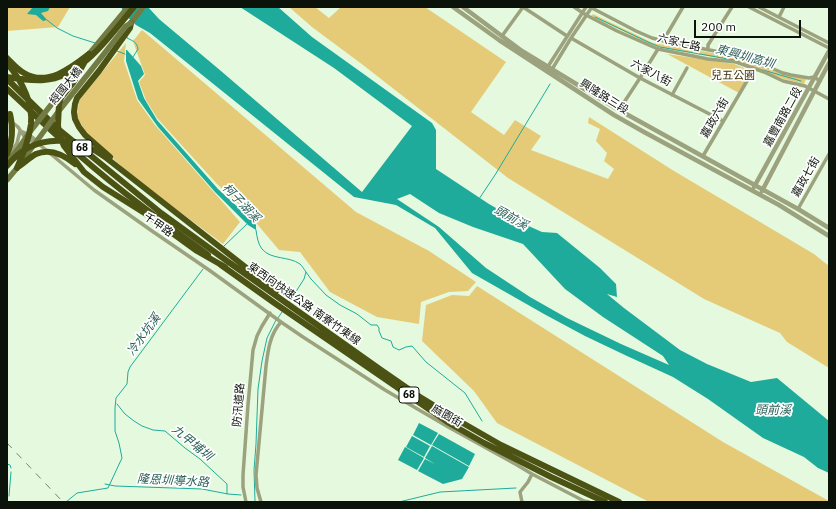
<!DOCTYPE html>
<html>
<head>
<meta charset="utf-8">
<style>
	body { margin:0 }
	#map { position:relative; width:836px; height:509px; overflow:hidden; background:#e4f9de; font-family:"IBM Plex Sans",sans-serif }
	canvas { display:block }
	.frame { position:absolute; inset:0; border:8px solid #0b1209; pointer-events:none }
	.scale { position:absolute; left:694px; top:20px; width:107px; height:18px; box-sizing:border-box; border:2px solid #0b1209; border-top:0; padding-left:5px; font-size:12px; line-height:14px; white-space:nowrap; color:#0b1209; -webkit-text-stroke:3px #fff; paint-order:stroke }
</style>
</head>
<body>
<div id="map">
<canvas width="836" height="509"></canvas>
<div class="frame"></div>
<div class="scale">200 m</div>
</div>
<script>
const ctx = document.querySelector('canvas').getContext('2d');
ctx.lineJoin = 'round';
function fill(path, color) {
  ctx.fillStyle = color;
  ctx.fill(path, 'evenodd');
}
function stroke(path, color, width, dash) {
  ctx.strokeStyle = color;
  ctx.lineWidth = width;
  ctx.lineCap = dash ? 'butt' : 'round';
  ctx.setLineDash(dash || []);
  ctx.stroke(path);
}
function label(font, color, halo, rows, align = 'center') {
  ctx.font = font + ' "IBM Plex Sans","Noto Sans TC",sans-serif';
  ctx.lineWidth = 3.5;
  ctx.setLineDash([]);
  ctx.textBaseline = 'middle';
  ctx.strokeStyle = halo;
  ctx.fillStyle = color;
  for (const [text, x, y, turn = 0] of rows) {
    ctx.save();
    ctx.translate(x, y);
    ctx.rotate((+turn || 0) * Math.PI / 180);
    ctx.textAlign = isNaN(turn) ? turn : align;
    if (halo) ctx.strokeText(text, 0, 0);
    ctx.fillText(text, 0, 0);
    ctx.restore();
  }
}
const green = new Path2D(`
	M7,7H70L58,27L7,31Z
	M289,7H315L329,18L341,7H425L506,62L471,112L504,135L515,120L541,136L531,150L608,179L614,169L604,161L607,153L596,141L600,129L588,123L589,117L674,171L814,254L829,266V368L787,342L780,333L704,299L508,178L363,65L312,27Z
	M593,14L653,43L724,55L758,65L785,75L806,79L804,84L784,79L730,60L661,48L654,46L591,16Z
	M142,30L356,212L429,251L476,282L468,291L449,292L421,302L419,324L377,317L330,292L300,252L279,250L247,212L217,184L157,118L146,100L139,82L145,75L133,41Z
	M126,43L124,61L137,100L155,125L240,222L223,244L138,181L88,136L77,117L79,100Z
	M667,54L734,64L751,71L739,93Z
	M477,286L723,442L829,501V502H649L497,423L474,391L422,341L426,305L452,295L469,296Z`);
const water = new Path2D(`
	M33,7H50L48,11L41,13L47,20L43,21L36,15L27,14Z
	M121,7H148L159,19L221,71L362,192L412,126L334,68L240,7H278L312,37L432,123L436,130V169L489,204L524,224L542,232L557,233L600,268L616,284L617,297L607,294L624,308L680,350L707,364L751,382L777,378L829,421V473L818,468L804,457L763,438L708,399L673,377L627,356L585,336L544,314L472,273L435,228L396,205L354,197L150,33L136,25L126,16ZM410,194L439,213L473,227L523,244L565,289L603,317L663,356L669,365L621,344L567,318L530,297L486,268L439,227L397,199Z
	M126,50H127L141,66L144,74L138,81L144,98L157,120L218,189L253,221L256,225V230L248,225L215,192L158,127L138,99L126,61Z
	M419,423L438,433L431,445L413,435Z
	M439,434L475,454L469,466L432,445Z
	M412,436L430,446L424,457L406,447Z
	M432,446L469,467L462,479L443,484L418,471L425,459L435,464L425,458Z
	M405,447L424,458L417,470L398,460Z`);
const stream = new Path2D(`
	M595,17L648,42L660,47L734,60
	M47,20L57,28L73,36L95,43
	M127,37V38C133,41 137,42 138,49L133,57
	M117,51L125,54
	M763,70L801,81
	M479,199L495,175L550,84
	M256,230C257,237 258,244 262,249C271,260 289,256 300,264C302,266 304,269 306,272L304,279L290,301
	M224,246L247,224
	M306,272L311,279L326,295L340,305L357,314L371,325H377L379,328V331L382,338L391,341L393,347L399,350L406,347L412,346L426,362L465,393L482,421
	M278,318L282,312
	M117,404L125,414L134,421L142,426L153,430L165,431L185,448L200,459L227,484V494
	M7,464L10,465L11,468
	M105,484L115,486L202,489L228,494L241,495
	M9,496L11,472
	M66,502L77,493L108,488L122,458L119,443L115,431V408L116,398L127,384L128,372L130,367L203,269
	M256,502L255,501L254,470L256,444L258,389L262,361L267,338L276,320
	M399,502L440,492L516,488`);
const minor = new Path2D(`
	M574,7L586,15L617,31L658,49L708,59L736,62L764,72L783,81L805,86L829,99
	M590,7L636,31L652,38L673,43L725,53L766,66L783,73L791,75L809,78L814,77L820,81
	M749,7L829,48
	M759,7L829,43
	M779,17L784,7
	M502,36L523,7L567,36
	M571,38L640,78L723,121
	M663,41L683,7
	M708,50V45L732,7
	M547,68L586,7
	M551,71L571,38L592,7
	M672,95L687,68
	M619,110L640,78L658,49
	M7,118L18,127L24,136L36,144
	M20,131C29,134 35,138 40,145L94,190L152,231L209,270L281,322L303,337L385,390L450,428L517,465L532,474L584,501L589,502
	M10,155L17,143L20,131
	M703,156L754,69
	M798,209L829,154
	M246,502L243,487V475L248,405L253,350L257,336L262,326L270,313
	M261,502L257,488L256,475L266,366C268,350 270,334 281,322
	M522,502L520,492L528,482L532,474`);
const tertiary = new Path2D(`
	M453,7L499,40L614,115L644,132L779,205L829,236
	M463,7L522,51L619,110L798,209L829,228
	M754,187L829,51
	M762,191L829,63`);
const secondary = new Path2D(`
	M131,23L143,7
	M89,54L128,7`);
const trunk = new Path2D(`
	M7,58C12,63 17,69 24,73C47,87 71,68 89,54
	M7,79L57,128L161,213L227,261L381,370L420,397L461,422L501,445L619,502
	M7,89C31,111 54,134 79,155C120,191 164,223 208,255
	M79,144L96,151L105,157L276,291
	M110,157L85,135L79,127L75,119L74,112L75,104L77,98L99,71L130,28L131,23
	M221,265L273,302L449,423L484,443L551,477L605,502`);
const rail = new Path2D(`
	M7,443L63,502`);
const secondaryBridge = new Path2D(`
	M7,162L18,149L29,133L65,87L79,67
	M7,180L17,168L58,112L126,26L131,23`);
const trunkBridge = new Path2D(`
	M89,54L73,83L61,98L59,104L58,125L59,134L64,146L84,172L103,187L146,214L197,251L225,267
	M7,63C21,80 33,101 31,124C29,140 23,154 17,168
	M7,77C19,79 31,81 44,80C82,78 111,34 134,7
	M7,154C13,141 13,127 10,114
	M7,166C25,143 50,137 77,143
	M18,167C24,163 30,157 36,154C50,148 64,155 75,164`);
const shields = [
	[82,148,20],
	[409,395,20]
];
const shieldNames = [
	["68",82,148],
	["68",409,395]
];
const streetNames = [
	["六家七路",679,43,13],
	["六家八街",651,73,28],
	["經國大橋",66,86,-51],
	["興隆路三段",604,97,32],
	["嘉豐南路二段",783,117,-61],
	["嘉政六街",715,118,-60],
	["嘉政七街",806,177,-60],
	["千甲路",158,225,35],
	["東西向快速公路 南寮竹東線",304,304,35],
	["防汛道路",239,405,-85],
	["麻園街",447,416,30]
];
const parkNames = [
	["兒五公園",733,76]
];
const waterNames = [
	["東興圳高圳",745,57,15],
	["柯子湖溪",241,203,46],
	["頭前溪",511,218,29],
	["冷水坑溪",144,335,-54],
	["頭前溪",773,411],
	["九甲埔圳",192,443,39],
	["隆恩圳導水路",173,481,3]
];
fill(green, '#e5cb77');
fill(water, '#1fab9b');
stroke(stream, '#1fab9b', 1);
stroke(minor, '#9ca27d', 3.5);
stroke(tertiary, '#9ca27d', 4.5);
stroke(secondary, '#737b44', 5.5);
stroke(trunk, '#4c5214', 6);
stroke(rail, '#73816f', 1, [7, 7]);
stroke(secondaryBridge, '#737b44', 5.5);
stroke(trunkBridge, '#4c5214', 6);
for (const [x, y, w] of shields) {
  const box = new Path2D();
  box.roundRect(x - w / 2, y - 8, w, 16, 3);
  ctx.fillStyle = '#fff';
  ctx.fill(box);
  stroke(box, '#0b1209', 1);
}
label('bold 10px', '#0b1209', null, shieldNames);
label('11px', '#0b1209', '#fff', streetNames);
label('11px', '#3c3109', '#fff', parkNames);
label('italic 12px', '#2b5f57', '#fff', waterNames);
</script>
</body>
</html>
